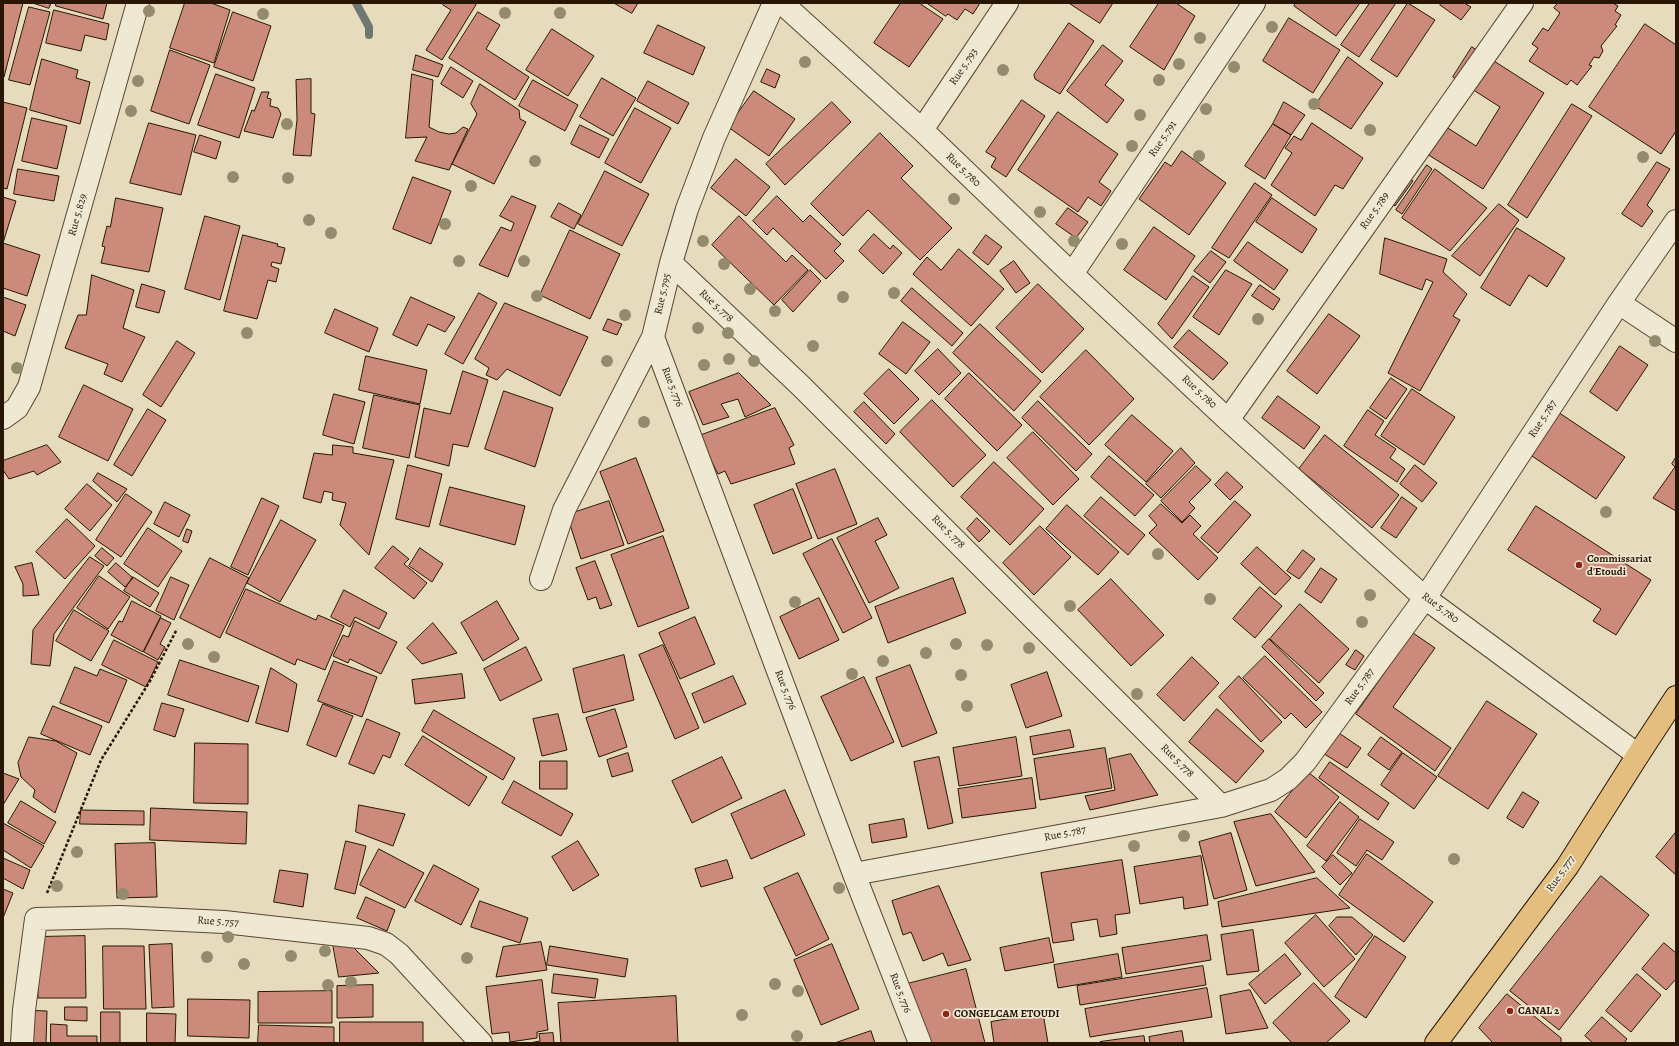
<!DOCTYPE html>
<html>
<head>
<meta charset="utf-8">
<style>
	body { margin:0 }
	#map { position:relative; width:1679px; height:1046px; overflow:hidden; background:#e6dbbc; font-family:Alegreya,serif }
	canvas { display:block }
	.frame { position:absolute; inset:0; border:4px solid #281603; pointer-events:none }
</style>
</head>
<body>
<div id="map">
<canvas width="1679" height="1046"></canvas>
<div class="frame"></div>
</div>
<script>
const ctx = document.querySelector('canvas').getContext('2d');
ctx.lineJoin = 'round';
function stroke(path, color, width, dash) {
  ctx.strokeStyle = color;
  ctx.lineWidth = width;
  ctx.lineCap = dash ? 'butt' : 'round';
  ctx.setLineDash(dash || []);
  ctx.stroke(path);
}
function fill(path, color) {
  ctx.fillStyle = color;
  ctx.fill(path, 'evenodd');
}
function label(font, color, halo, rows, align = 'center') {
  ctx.font = font + ' Alegreya,serif';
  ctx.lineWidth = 3.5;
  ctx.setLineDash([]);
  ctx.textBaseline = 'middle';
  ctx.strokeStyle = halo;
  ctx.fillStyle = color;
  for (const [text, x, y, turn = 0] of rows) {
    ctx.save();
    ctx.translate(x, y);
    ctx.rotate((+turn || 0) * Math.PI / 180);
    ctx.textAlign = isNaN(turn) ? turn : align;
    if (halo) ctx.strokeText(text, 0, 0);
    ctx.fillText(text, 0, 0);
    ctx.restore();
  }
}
const stream = new Path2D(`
	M356,3L369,27V35`);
const building = new Path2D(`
	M3,3H23L4,77L3,76Z
	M33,3H51L49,8Z
	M56,3H107L103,19L56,6Z
	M185,3H211L230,10L214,63L170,48Z
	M444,3H477L442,60L426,50L451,10L443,5Z
	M614,3H638L632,13Z
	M901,3H919L943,19L909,67L874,43Z
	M927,3H980L973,14L965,9L957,20L948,14L946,16Z
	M1069,3H1113L1100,23Z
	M1159,3H1176L1195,16L1164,70L1130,47Z
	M1296,3H1360L1336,36L1294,6Z
	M1370,3H1396L1359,57L1341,45Z
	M1408,3L1435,20L1397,77L1371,60Z
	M1442,3H1464L1471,7L1461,20L1440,5Z
	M1558,3H1613L1618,6L1615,11L1621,15L1615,25L1617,26L1601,46L1603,51L1599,58L1594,57L1589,65L1592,66L1577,85L1571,80L1567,85L1529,61L1538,48L1532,44L1543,28L1548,31L1560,13L1554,8Z
	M29,7L50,12L30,85L9,80Z
	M54,10L109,24L106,40L85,35L81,51L46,43Z
	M233,12L271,26L253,81L214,67Z
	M478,12L500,25L486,49L529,77L515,100L449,58Z
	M1289,18L1340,50L1313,93L1263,61Z
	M1069,23L1094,41L1060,94L1035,79L1034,75Z
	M1645,24L1676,45V131L1661,154L1589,107Z
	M658,25L705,47L693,75L644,53Z
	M552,29L594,56L568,96L526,70Z
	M1103,45L1123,61L1105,85L1124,100L1107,123L1067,91Z
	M1472,47L1544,93L1483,189L1411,144L1429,116L1476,146L1500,107L1453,77Z
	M170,50L210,65L189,124L151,111Z
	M416,55L443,65L438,77L413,70Z
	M1348,57L1383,83L1351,129L1315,106Z
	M42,59L78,70L76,78L90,82L80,124L30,110Z
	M451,67L473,81L463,98L441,84Z
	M767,69L780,75L775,88L761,82Z
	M216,74L255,88L239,138L198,125Z
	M412,74L433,80L429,127L439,132L449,134L456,133L463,127L468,129L449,170L415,161L427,137L406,138Z
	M602,78L636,98L613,136L580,117Z
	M311,79V113L315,114L311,156L293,155L297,120L296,80Z
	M533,80L578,105L565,131L519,106Z
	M648,81L689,103L678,124L637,101Z
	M480,84L519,110L520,119L526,122L494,184L452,164L477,114L471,104Z
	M754,91L795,119L769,156L728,127Z
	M262,92H269L267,98L271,99L270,106L278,108L281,114L273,138L244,131L252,110L254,111Z
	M1022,100L1045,116L1006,177L991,167L996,158L986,152Z
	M3,102L27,108L7,189L3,188Z
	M832,102L851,122L785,185L766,164Z
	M1284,102L1305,115L1291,135L1273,124Z
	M1572,104L1592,116L1527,218L1508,205Z
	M635,108L671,128L641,183L605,163Z
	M1058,112L1118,154L1099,182L1111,191L1101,206L1088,197L1078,212L1018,170Z
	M32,118L67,126L57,169L22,161Z
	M149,123L196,135L181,195L130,183Z
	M1312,123L1363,158L1343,189L1335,185L1315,216L1271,185L1292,153L1285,148L1294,136L1301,140Z
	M1273,124L1291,135L1265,179L1245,166Z
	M580,125L609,139L599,158L571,144Z
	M880,133L913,166L901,178L952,228L920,260L868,210L843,236L811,204Z
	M200,135L221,142L216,159L194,152Z
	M1182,151L1226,183L1189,235L1139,199L1165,162L1171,166Z
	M736,159L770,187L746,216L711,188Z
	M1657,162L1670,169L1647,205L1653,211L1642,227L1622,214Z
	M1427,165L1432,169L1402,214L1396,210Z
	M18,169L59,176L54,201L14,194Z
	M1435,169L1487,208L1450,251L1402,218Z
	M605,171L649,194L622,246L578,224Z
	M413,177L451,191L431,244L393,229Z
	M1407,177L1413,181L1395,206L1389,201Z
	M1255,183L1272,195L1229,258L1212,248Z
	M512,196L536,206L508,277L479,265L501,227L511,231L514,223L500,216Z
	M777,196L803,222L810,215L841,244L834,251L844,261L826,279L773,228L767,235L753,221Z
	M3,197L16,201L3,243Z
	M116,198L163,208L149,272L101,263L105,247L102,246L107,226L110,227Z
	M1272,198L1317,229L1302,253L1256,222Z
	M559,203L581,215L574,229L551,217Z
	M1499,204L1519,220L1480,276L1452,256Z
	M1068,208L1088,222L1076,238L1056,224Z
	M205,216L240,226L220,300L185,289Z
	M739,216L786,262L792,255L808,270L774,305L712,245Z
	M1154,227L1195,256L1166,300L1124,270Z
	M1517,228L1565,258L1547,287L1529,275L1510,306L1481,288Z
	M570,230L620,254L590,319L540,295Z
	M874,234L890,249L893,245L902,253L883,274L859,251Z
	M243,235L278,244L277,246L285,248L281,264L272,262L271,266L279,269L276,282L268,280L257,319L224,311Z
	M986,235L1002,247L988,265L973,253Z
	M1385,238L1447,259L1443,272L1467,294L1453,316L1460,320L1420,391L1388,373L1433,282L1426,279L1422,290L1380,274Z
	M1248,242L1288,270L1274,290L1234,261Z
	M3,243L40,255L27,296L3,288Z
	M959,249L1004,289L971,326L913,274L927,257L941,270Z
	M1211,251L1226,262L1210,283L1194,271Z
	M1014,261L1030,283L1016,293L1000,271Z
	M810,270L821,281L793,312L782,300Z
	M1226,270L1252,284L1219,335L1193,317Z
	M92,275L134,290L123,328L145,337L122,382L104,374L108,364L65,348L78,315H86Z
	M1193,276L1209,287L1172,339L1158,324Z
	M142,284L165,291L159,313L136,307Z
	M1038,284L1084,329L1042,373L996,328Z
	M1260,285L1280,299L1273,310L1252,296Z
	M912,288L963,333L952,346L901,301Z
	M479,293L497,303L463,364L445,354Z
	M3,297L26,305L15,336L3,331Z
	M411,297L455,317L445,332L428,324L417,346L393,335Z
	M505,303L588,337L560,396L507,369L497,380L486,375L489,368L475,359Z
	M335,309L378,328L369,352L325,333Z
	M1329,314L1360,336L1317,394L1287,371Z
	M608,319L622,324L617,335L603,330Z
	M903,322L930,342L906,374L879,354Z
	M980,324L1041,381L1014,411L953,353Z
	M1189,330L1228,363L1213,380L1174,347Z
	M177,341L195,353L161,407L143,395Z
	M1620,346L1648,365L1617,411L1590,392Z
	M938,349L961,373L939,395L915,371Z
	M1086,350L1134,399L1089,445L1040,397Z
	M366,356L427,370L420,404L359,390Z
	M889,369L919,399L894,424L864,394Z
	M463,371L488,380L468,447L453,444L449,466L415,457L424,408L450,414Z
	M739,373L771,405L745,417L738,399L721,404L729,417L703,425L689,392Z
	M969,373L1022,425L997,451L945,399Z
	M1391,378L1407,389L1386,419L1370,408Z
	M84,385L133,409L108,461L59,437Z
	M1412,389L1455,417L1424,465L1381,436Z
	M504,391L553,408L535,467L485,449Z
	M334,394L365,402L354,444L323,435Z
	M374,395L420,405L409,458L363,448Z
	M1278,396L1320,427L1304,449L1262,418Z
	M932,400L986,455L953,487L900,432Z
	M1038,401L1092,454L1076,471L1022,418Z
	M864,402L895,434L886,444L854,412Z
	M775,408L794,445L789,448L795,464L731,484L725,471L718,474L699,436Z
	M1552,408L1625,457L1596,499L1523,450Z
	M148,409L166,420L132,476L114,465Z
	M1368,410L1384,421L1375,435L1396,449L1390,458L1405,469L1397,482L1344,446Z
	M1132,415L1173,451L1146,482L1105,445Z
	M1033,432L1079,479L1053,505L1007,458Z
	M1325,435L1399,495L1372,528L1299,469Z
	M47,445L61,462L37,475L34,471L9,479L3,470V461Z
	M333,445L353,447V453L394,460L369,555L340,525L346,503L332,500L333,493L324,491L321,503L303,498L314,453L332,455Z
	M1181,448L1195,463L1161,498L1146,484Z
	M1109,456L1154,495L1135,516L1091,477Z
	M1676,457V511L1653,498L1675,467L1672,464Z
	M636,458L664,531L628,544L600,472Z
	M994,462L1044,509L1010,545L961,497Z
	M408,465L442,474L429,527L396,519Z
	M1415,465L1437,483L1422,502L1400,484Z
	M1196,466L1211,480L1189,502L1195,508L1182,522L1161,501Z
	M835,469L857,524L818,539L796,484Z
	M1227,472L1243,487L1230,500L1215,485Z
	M98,473L127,489L117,502L93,481Z
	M87,484L112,505L90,531L65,509Z
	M450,487L525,506L515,545L440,525Z
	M793,489L812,538L773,554L754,505Z
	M126,494L152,512L121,557L96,540Z
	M1101,497L1145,535L1128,555L1084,516Z
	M1402,497L1417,508L1396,538L1381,528Z
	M262,498L279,506L248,575L231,567Z
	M609,501L624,545L581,559L567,515Z
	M1235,501L1251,515L1218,553L1201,538Z
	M165,502L190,515L179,537L154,524Z
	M1161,504L1182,523L1190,515L1201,526L1193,534L1218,558L1198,580L1149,533L1157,525L1149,516Z
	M1067,505L1119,552L1098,575L1046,529Z
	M1536,506L1651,580L1616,635L1593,621L1601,609L1508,550Z
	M878,518L887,535L875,541L899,588L869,603L837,538Z
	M977,518L990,531L979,542L967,529Z
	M67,519L95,546L65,579L36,552Z
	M281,520L316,540L280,602L247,583Z
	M1040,526L1071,557L1034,595L1003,563Z
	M148,528L182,551L158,587L124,564Z
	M187,529L192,531L188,543L183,541Z
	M663,536L689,608L638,627L611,555Z
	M832,539L872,618L843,633L803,554Z
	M393,546L409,559L404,564L427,583L414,599L375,568Z
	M1257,547L1291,578L1275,595L1241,564Z
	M102,548L114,558L107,566L95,556Z
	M420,548L443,564L432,582L409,566Z
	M1303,550L1315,559L1299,579L1287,571Z
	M90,557L104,566L54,634L50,666L31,664L33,630Z
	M210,558L249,578L220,638L180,618Z
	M595,561L612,605L600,609L596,597L588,600L576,568Z
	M32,563L39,595L23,596V584L15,567Z
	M116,563L133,578L125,587L108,572Z
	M1321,568L1337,579L1321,603L1305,592Z
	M99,576L130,597L108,629L77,608Z
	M133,577L159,593L150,607L124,591Z
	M171,577L189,585L174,620L156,611Z
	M953,578L966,613L888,643L875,607Z
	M1111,579L1164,635L1131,666L1078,610Z
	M1260,587L1282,606L1255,638L1233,619Z
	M246,589L316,620L318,615L344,626L325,670L297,659L295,665L226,633Z
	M344,590L387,613L379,629L355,617L350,627L331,617Z
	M819,598L839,640L799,659L780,617Z
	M132,601L161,616L143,652L111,635L119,621L122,622Z
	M497,601L519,639L483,661L461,623Z
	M1300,604L1349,649L1319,683L1270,639Z
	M74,610L109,631L91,661L56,641Z
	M695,617L715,664L680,679L659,633Z
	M161,618L171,623L160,644L165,647L158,660L144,652Z
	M355,621L397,642L381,674L350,659L348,663L333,656L343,635L348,637Z
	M433,623L457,653L422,664L407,648Z
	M1413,633L1435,648L1393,707L1451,748L1435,771L1356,714Z
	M1269,639L1324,693L1316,701L1262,647Z
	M114,640L158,662L146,687L102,665Z
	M663,645L699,728L675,739L639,655Z
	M526,647L542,680L500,701L484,669Z
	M1356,650L1364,656L1355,670L1346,665Z
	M624,655L634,700L583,713L573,669Z
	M1265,656L1322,712L1306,728L1291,713L1285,719L1243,678Z
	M1192,657L1219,683L1184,721L1157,695Z
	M180,660L259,686L248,722L168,695Z
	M334,661L377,677L362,717L318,701Z
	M910,665L937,733L902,747L876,678Z
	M75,667L97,676L100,669L127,680L109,723L60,703Z
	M271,668L297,684L288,732L256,723Z
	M1047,672L1062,716L1026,728L1011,685Z
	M462,674L465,698L415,704L412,680Z
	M733,676L746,704L704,723L692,694Z
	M1239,676L1282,722L1261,742L1219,697Z
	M864,677L894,742L851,761L821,697Z
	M1487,701L1537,734L1488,809L1438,776Z
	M162,703L184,709L175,737L154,730Z
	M323,704L353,716L336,757L307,745Z
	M53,706L102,726L90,755L41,734Z
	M615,709L627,747L599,757L586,718Z
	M1217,709L1264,751L1236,783L1189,742Z
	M434,710L515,758L503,780L422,731Z
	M558,714L567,750L542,756L533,719Z
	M367,719L400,733L390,758L383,755L374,774L349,764Z
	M1070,730L1074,747L1033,755L1030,737Z
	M1336,731L1361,748L1347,768L1321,752Z
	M423,736L487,777L469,806L405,765Z
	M29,737L56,741L77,753L55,813L33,797L35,790L21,777L18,763Z
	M1016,737L1022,776L959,786L953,748Z
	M1381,737L1402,752L1389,770L1368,755Z
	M195,743L248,744V804L194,803Z
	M1105,748L1112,788L1040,800L1034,759Z
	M628,753L633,771L612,777L607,760Z
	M1403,753L1437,777L1414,809L1381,785Z
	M1131,754L1158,795L1090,810L1085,796L1115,790L1109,759Z
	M722,757L742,798L692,823L672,781Z
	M939,757L953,823L928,829L914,762Z
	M540,761H567V789H540Z
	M1330,762L1389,803L1378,820L1319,778Z
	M1308,772L1339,797L1306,838L1275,812Z
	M3,773L19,779L3,805Z
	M1032,778L1036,808L962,818L958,789Z
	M514,781L573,814L561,836L502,803Z
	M785,790L805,835L751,859L731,814Z
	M1523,792L1539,802L1523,828L1507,818Z
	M21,801L56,822L44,844L8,823Z
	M1340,802L1359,817L1326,861L1307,846Z
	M359,805L405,814L393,846L356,832Z
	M151,808L247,812L246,844L150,840Z
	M81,810L144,811V825L80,824Z
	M1271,814L1315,872L1256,886L1234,822Z
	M904,819L907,837L872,843L869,825Z
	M1360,819L1394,842L1382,860L1367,850L1356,866L1337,853Z
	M3,823L44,846L31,868L3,850Z
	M1676,832V875L1656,857Z
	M1231,833L1247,890L1214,899L1199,842Z
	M346,841L366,846L355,894L335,889Z
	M578,841L599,875L573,891L552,857Z
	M155,843L157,897L117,898L115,844Z
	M379,849L424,873L405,908L360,885Z
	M1367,854L1433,902L1404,942L1339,895Z
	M1333,855L1352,873L1340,885L1322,867Z
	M1201,856L1208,905L1184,909L1183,897L1140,904L1134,867Z
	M3,858L30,870L23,889L3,878Z
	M727,860L733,878L701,887L695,869Z
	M1122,860L1130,913L1115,915L1117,934L1100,937L1097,919L1071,923L1074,940L1053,943L1041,873Z
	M434,865L479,889L461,925L415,901Z
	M280,870L308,874L303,907L274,902Z
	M798,873L829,939L796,956L764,888Z
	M1601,876L1649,915L1559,1030L1510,991Z
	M1317,878L1350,908L1222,927L1218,902Z
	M939,886L971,960L948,966L943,953L923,961L911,932L903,935L892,901Z
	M3,889L13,893L3,918Z
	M366,897L395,910L387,931L357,918Z
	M480,901L528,918L520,943L471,927Z
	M1316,915L1355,959L1324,987L1285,943Z
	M1337,917H1352L1373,935L1356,955L1329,926Z
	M1253,930L1259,971L1227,975L1221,935Z
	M1207,935L1211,960L1126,974L1122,948Z
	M85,936L86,998H38L37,937Z
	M1375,936L1406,957L1366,1018L1335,997Z
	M1049,938L1054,962L1005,971L1000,948Z
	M332,939H345L379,973L339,977Z
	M541,942L547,970L496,977L503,947Z
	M1664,943L1676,953V979L1666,990L1642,969Z
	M172,944L174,1007L152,1008L149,945Z
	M832,944L859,1009L821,1025L794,960Z
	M103,946H144L146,1009H104Z
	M550,946L628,959L625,977L547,965Z
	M1118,954L1122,977L1058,988L1054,965Z
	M1285,954L1301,974L1265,1004L1249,984Z
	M1203,966L1206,985L1080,1005L1077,986Z
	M966,969L985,1043H922L907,984Z
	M554,974L598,979L595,998L552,993Z
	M1637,974L1661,995L1631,1032L1606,1011Z
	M542,980L548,1030L537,1032V1038L510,1042L509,1032L492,1034L486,987Z
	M1314,983L1350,1021L1326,1043H1292L1273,1023Z
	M373,985V1017L337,1018V986Z
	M1207,988L1212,1017L1090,1037L1085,1009Z
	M1250,990L1268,1028L1226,1034L1220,996Z
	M332,991V1023H258V992Z
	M1507,994L1561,1038V1043H1493L1479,1028Z
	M676,996L678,1043H561L558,1003Z
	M188,999L250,1000L249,1038L188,1036Z
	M65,1007H87V1021L65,1020Z
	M20,1010L47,1011L46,1043H20Z
	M101,1012H120V1043H101Z
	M147,1013L176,1014L175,1043H147Z
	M1043,1013L1048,1043H994L991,1022Z
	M1602,1017L1627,1039L1624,1043H1593L1585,1036Z
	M340,1022H423V1043H340Z
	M51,1024L67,1025V1036H97V1043H51Z
	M259,1025L334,1027V1043H258Z
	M871,1031L875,1043H835Z
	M1182,1031L1184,1043H1150L1149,1037Z
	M553,1033L554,1043H529L540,1041L539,1034Z
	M1144,1036L1145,1043H1100V1042Z`);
const path = new Path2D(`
	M47,893L101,760L150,681L177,629`);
const minor = new Path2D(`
	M782,3L922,130L1072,274L1228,420L1425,598L1638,755
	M922,130L1007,3
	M671,263L801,386L1221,806
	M1072,274L1254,3
	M1619,303L1676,341
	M653,337L854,874L920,1043
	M3,418L17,408L29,387L138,3
	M1228,420L1522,3
	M541,579L564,510L653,337L671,263L687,209L714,138L774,3
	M854,874L1221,806L1271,790L1288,779L1305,762L1425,598L1619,303L1676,221
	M22,1043L24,1010L36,919L120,917L224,922L368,938L386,944L399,954L481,1043`);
const major = new Path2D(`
	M1436,1043L1567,867L1638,755L1676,697`);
const trees = [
	[149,11],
	[505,13],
	[560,13],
	[263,14],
	[1272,27],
	[1200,38],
	[805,62],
	[1179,64],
	[1234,67],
	[1003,70],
	[1159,80],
	[138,81],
	[1314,104],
	[1206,109],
	[131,111],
	[1140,115],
	[287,124],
	[1370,130],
	[1132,146],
	[1199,156],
	[1643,157],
	[535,161],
	[233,177],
	[288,178],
	[471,186],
	[954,199],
	[1040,212],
	[309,220],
	[445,224],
	[331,233],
	[703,241],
	[1074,241],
	[1122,244],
	[459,261],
	[524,261],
	[724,264],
	[750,289],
	[894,293],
	[537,296],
	[843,297],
	[775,311],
	[625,315],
	[1258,319],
	[698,328],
	[247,333],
	[728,333],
	[1655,341],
	[813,346],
	[729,359],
	[607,361],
	[754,361],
	[704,365],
	[17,368],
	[644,422],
	[1606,512],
	[1158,554],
	[1370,595],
	[1210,599],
	[795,602],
	[1070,606],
	[1362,622],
	[188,644],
	[956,644],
	[987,645],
	[1029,648],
	[926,653],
	[214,657],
	[883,661],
	[852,674],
	[961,675],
	[1137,694],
	[967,706],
	[1184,836],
	[1134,846],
	[77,852],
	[1454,859],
	[57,886],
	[839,888],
	[123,894],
	[228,937],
	[325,951],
	[291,956],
	[207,957],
	[467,958],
	[244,964],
	[351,982],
	[775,984],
	[328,985],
	[798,991],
	[742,1015],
	[797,1036]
];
const markers = [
	[1579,565,4,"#8f2418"],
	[1510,1011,4,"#8f2418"],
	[946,1014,4,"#8f2418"]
];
const streetNames = [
	["Rue 5.793",964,67,-56],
	["Rue 5.791",1163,139,-56],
	["Rue 5.780",963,170,44],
	["Rue 5.789",1375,211,-55],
	["Rue 5.829",78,215,-74],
	["Rue 5.795",663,294,-77],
	["Rue 5.778",716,306,43],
	["Rue 5.776",672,387,69],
	["Rue 5.780",1199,392,43],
	["Rue 5.787",1543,419,-57],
	["Rue 5.778",948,532,45],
	["Rue 5.780",1440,608,37],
	["Rue 5.787",1360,687,-54],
	["Rue 5.776",785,690,69],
	["Rue 5.778",1177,761,45],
	["Rue 5.787",1065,834,-11],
	["Rue 5.777",1561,874,-55],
	["Rue 5.757",218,922,4],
	["Rue 5.776",900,993,69]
];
const poiNames = [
	["Commissariat",1587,559],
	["d'Etoudi",1587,572],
	["CANAL 2",1518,1011],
	["CONGELCAM ETOUDI",954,1014]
];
stroke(stream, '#6e7772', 8);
fill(building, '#cb8a7a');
stroke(building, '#281603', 1);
stroke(minor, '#584731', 24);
stroke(major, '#281603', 24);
stroke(path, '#281603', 2.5, [3, 2]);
stroke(minor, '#efe8d3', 22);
stroke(major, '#e3be7e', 22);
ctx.fillStyle = '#948b6e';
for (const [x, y] of trees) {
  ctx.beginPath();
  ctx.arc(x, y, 6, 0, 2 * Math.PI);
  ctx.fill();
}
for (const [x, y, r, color] of markers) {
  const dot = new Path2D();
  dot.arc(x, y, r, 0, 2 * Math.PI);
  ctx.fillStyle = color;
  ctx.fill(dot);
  stroke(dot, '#efe8d3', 1.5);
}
label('11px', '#281603', '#efe8d3', streetNames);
label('bold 11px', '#281603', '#efe8d3', poiNames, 'left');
</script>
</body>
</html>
